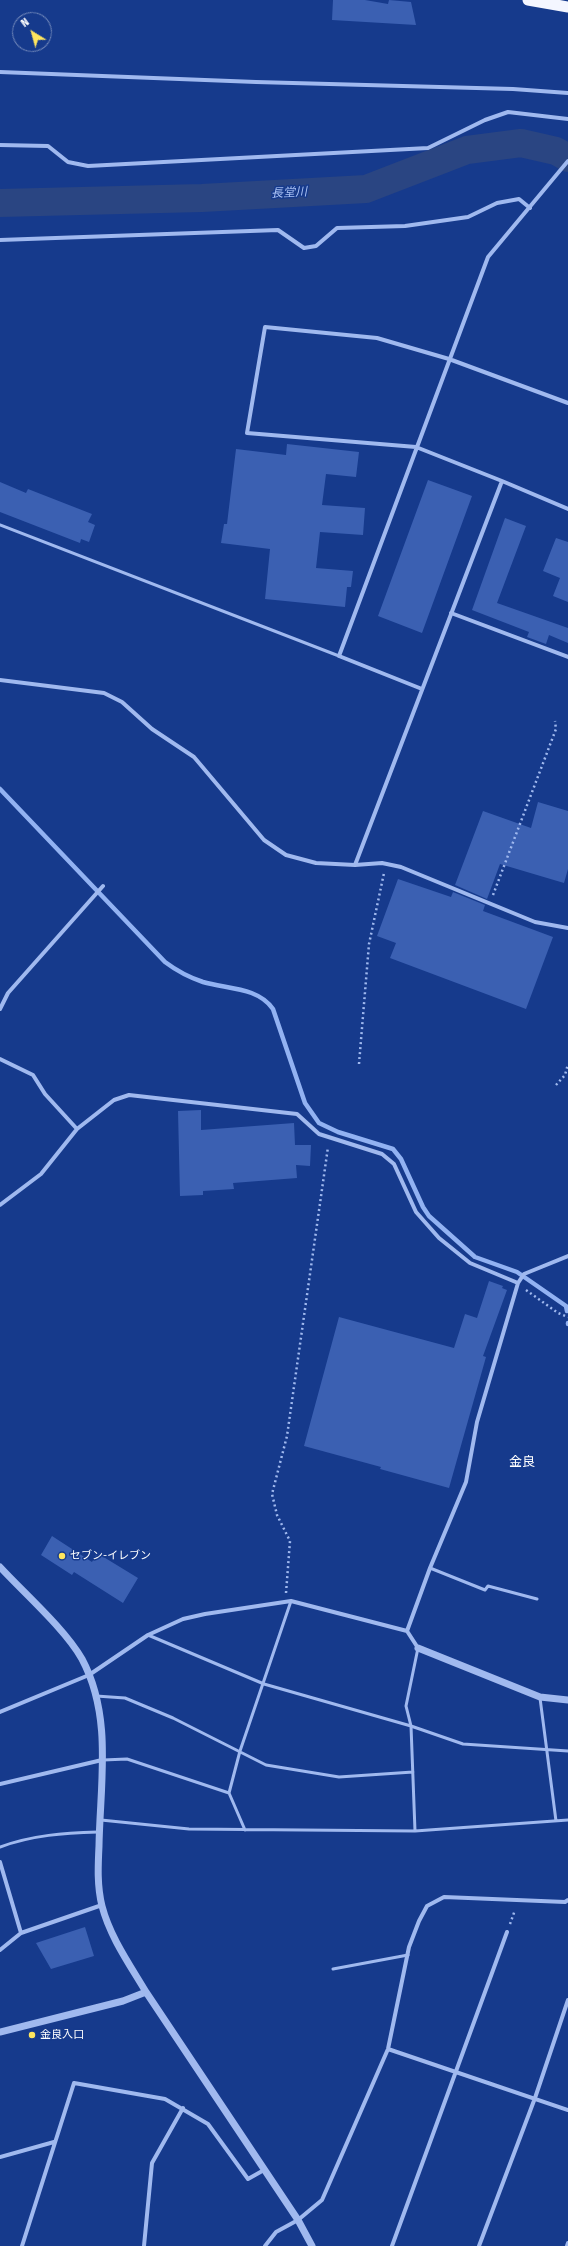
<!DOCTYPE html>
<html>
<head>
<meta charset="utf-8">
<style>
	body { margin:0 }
	#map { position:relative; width:568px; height:2246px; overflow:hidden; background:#163a8c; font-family:"Fira Sans Condensed",sans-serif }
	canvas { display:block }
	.north { position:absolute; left:12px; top:12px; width:40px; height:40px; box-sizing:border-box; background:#163a8c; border:1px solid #7389ba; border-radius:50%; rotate:323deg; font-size:11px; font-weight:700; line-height:16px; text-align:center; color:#fff }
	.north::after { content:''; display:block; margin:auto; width:14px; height:18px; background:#ffe65e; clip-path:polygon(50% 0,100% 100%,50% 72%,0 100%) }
</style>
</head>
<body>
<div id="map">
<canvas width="568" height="2246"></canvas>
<div class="north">N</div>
</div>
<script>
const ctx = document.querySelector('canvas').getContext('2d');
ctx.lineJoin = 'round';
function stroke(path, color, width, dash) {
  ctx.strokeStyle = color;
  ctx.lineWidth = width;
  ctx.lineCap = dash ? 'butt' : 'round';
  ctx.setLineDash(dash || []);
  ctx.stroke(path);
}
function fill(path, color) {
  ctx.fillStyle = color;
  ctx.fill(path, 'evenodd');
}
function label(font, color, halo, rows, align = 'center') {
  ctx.font = font + ' "Fira Sans Condensed","Noto Sans JP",sans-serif';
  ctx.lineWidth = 3;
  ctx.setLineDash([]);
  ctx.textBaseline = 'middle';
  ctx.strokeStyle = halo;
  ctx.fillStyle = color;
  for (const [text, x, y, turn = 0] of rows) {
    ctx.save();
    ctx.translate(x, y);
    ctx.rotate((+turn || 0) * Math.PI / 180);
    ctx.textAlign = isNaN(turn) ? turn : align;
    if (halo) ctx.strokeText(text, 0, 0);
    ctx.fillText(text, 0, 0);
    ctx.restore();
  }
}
const stream = new Path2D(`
	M0,789L165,962C177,971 188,977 203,982C227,989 258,987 273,1009L305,1103L319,1123L338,1132L393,1149L401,1159L423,1207L429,1216L475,1257L517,1272L566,1306L567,1311
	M568,1323V1324`);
const river = new Path2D(`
	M0,203L202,198L366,189L467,150L521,143L556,151L568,158`);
const building = new Path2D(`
	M333,0H365L388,4L389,0L411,2L416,25L332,20Z
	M287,444L359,452L356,477L326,474L322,505L365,508L363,535L320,532L316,568L353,571L351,587H347L345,607L265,599L270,549L221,543L224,524H227L236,449L286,455Z
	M428,480L472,496L422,633L378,616Z
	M0,482L26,493L28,489L92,514L88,522L95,525L89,542L81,539L80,543L0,512Z
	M505,518L526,526L497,603L568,628V643L549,635L546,644L527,637L529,632L472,610Z
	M556,538L568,542V602L553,596L560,578L543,571Z
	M538,802L568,811V869L564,883L500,864L487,899L455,885L483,811L531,828Z
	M398,879L451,897L453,892L485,905L483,911L553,937L526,1009L390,958L396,943L377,936Z
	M201,1110V1130L294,1123L295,1145H311L310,1166L296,1165L297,1178L233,1183L234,1189L203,1191V1195L180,1196L178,1111Z
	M489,1281L503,1286L502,1288L507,1290L483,1356L486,1357L449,1488L380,1469L381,1467L304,1446L339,1317L454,1348L465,1314L477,1318Z
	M52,1536L92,1562L97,1553L138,1578L123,1603L74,1572L72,1575L41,1555Z
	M85,1927L94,1956L51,1969L36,1943Z`);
const path = new Path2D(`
	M493,895L556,729L555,721
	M359,1064L369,944L384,873
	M556,1085L565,1075L568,1064
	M526,1290L558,1313L568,1317
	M286,1593L290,1541L277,1515L272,1494L287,1436L328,1147
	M510,1924L515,1910`);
const service = new Path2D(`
	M0,525L339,656
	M430,1568L485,1590L488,1586L537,1599
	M148,1635L264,1684L411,1726L463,1744L568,1751
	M96,1696L125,1698L173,1718L266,1765L339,1777L413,1772
	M540,1698L556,1821
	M103,1760L127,1759L229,1793
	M101,1820L189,1829L415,1831L568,1820
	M245,1830L229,1793L240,1751L291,1601
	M415,1831L411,1726L406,1706L418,1648
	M0,1847C33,1835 64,1833 98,1832
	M333,1969L408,1955`);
const minor = new Path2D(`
	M0,72L256,82L513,89L568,93
	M0,145L48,146L68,162L88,166L428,148L485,120L508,112L568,119
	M0,240L278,230L304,248L316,246L337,228L405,226L468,217L497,203L519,199L530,208
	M502,481L568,509
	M451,613L568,657
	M0,680L104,693L122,702L152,729L194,757L264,840L286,855L316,863L355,865L382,863L401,867L535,922L568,928
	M422,689L339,656L488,257L568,161
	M355,865L502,481L416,447L247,433L265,327L377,338L449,359L568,403
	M0,1009L8,993L103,886
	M0,1059L33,1075L45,1094L77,1129L114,1100L129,1095L297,1114L319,1134L382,1154L394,1164L416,1212L439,1238L470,1263L518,1283
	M0,1205L41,1174L77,1129
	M407,1631L430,1568L466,1482L477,1422L518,1283L524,1274L568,1256
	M0,1712L89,1675L148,1635L183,1619L205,1614L291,1601L407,1631L418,1648
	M0,1784L102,1760
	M0,1862L21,1933
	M0,1950L21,1933L102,1905
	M388,2049L568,2110
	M0,2157L54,2142
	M22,2246L74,2083L165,2099L208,2124L248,2179L264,2170
	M144,2246L152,2163L183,2108
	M265,2246L276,2232L298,2220L322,2200L388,2049L409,1947L419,1921L427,1906L444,1897L565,1902L568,1900
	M392,2246L507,1932
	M479,2246L535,2098L568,2000
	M567,2246L568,2243`);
const tertiary = new Path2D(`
	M0,1567C24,1593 65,1629 82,1659C113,1717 100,1784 99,1846C98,1866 97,1886 102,1906C110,1937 130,1965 146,1992L298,2220L312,2246
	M418,1648L540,1697L568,1700
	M0,2032L123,2001L146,1992`);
const trunk = new Path2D(`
	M528,0L568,7`);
const markers = [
	[62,1556,4,"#ffe65e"],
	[32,2035,4,"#ffe65e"]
];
const poiNames = [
	["セブン-イレブン",70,1556],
	["金良入口",40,2035]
];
const waterNames = [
	["長堂川",289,193,-3]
];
const quarterNames = [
	["金良",522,1462]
];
stroke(stream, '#92b2f2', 4.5);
stroke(river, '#2a4582', 28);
fill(building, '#3b60b2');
stroke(path, '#a0b9ef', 2.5, [2, 3]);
stroke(service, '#a0b9ef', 3);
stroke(minor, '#a0b9ef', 4);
stroke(tertiary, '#a0b9ef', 7);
stroke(trunk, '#f4f6ff', 11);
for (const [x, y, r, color] of markers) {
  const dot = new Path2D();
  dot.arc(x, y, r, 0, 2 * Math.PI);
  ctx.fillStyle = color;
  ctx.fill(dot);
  stroke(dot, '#163a8c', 1.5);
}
label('11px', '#fff', '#163a8c', poiNames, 'left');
label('italic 12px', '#acc4f6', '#163a8c', waterNames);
label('13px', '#fff', '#163a8c', quarterNames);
</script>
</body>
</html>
